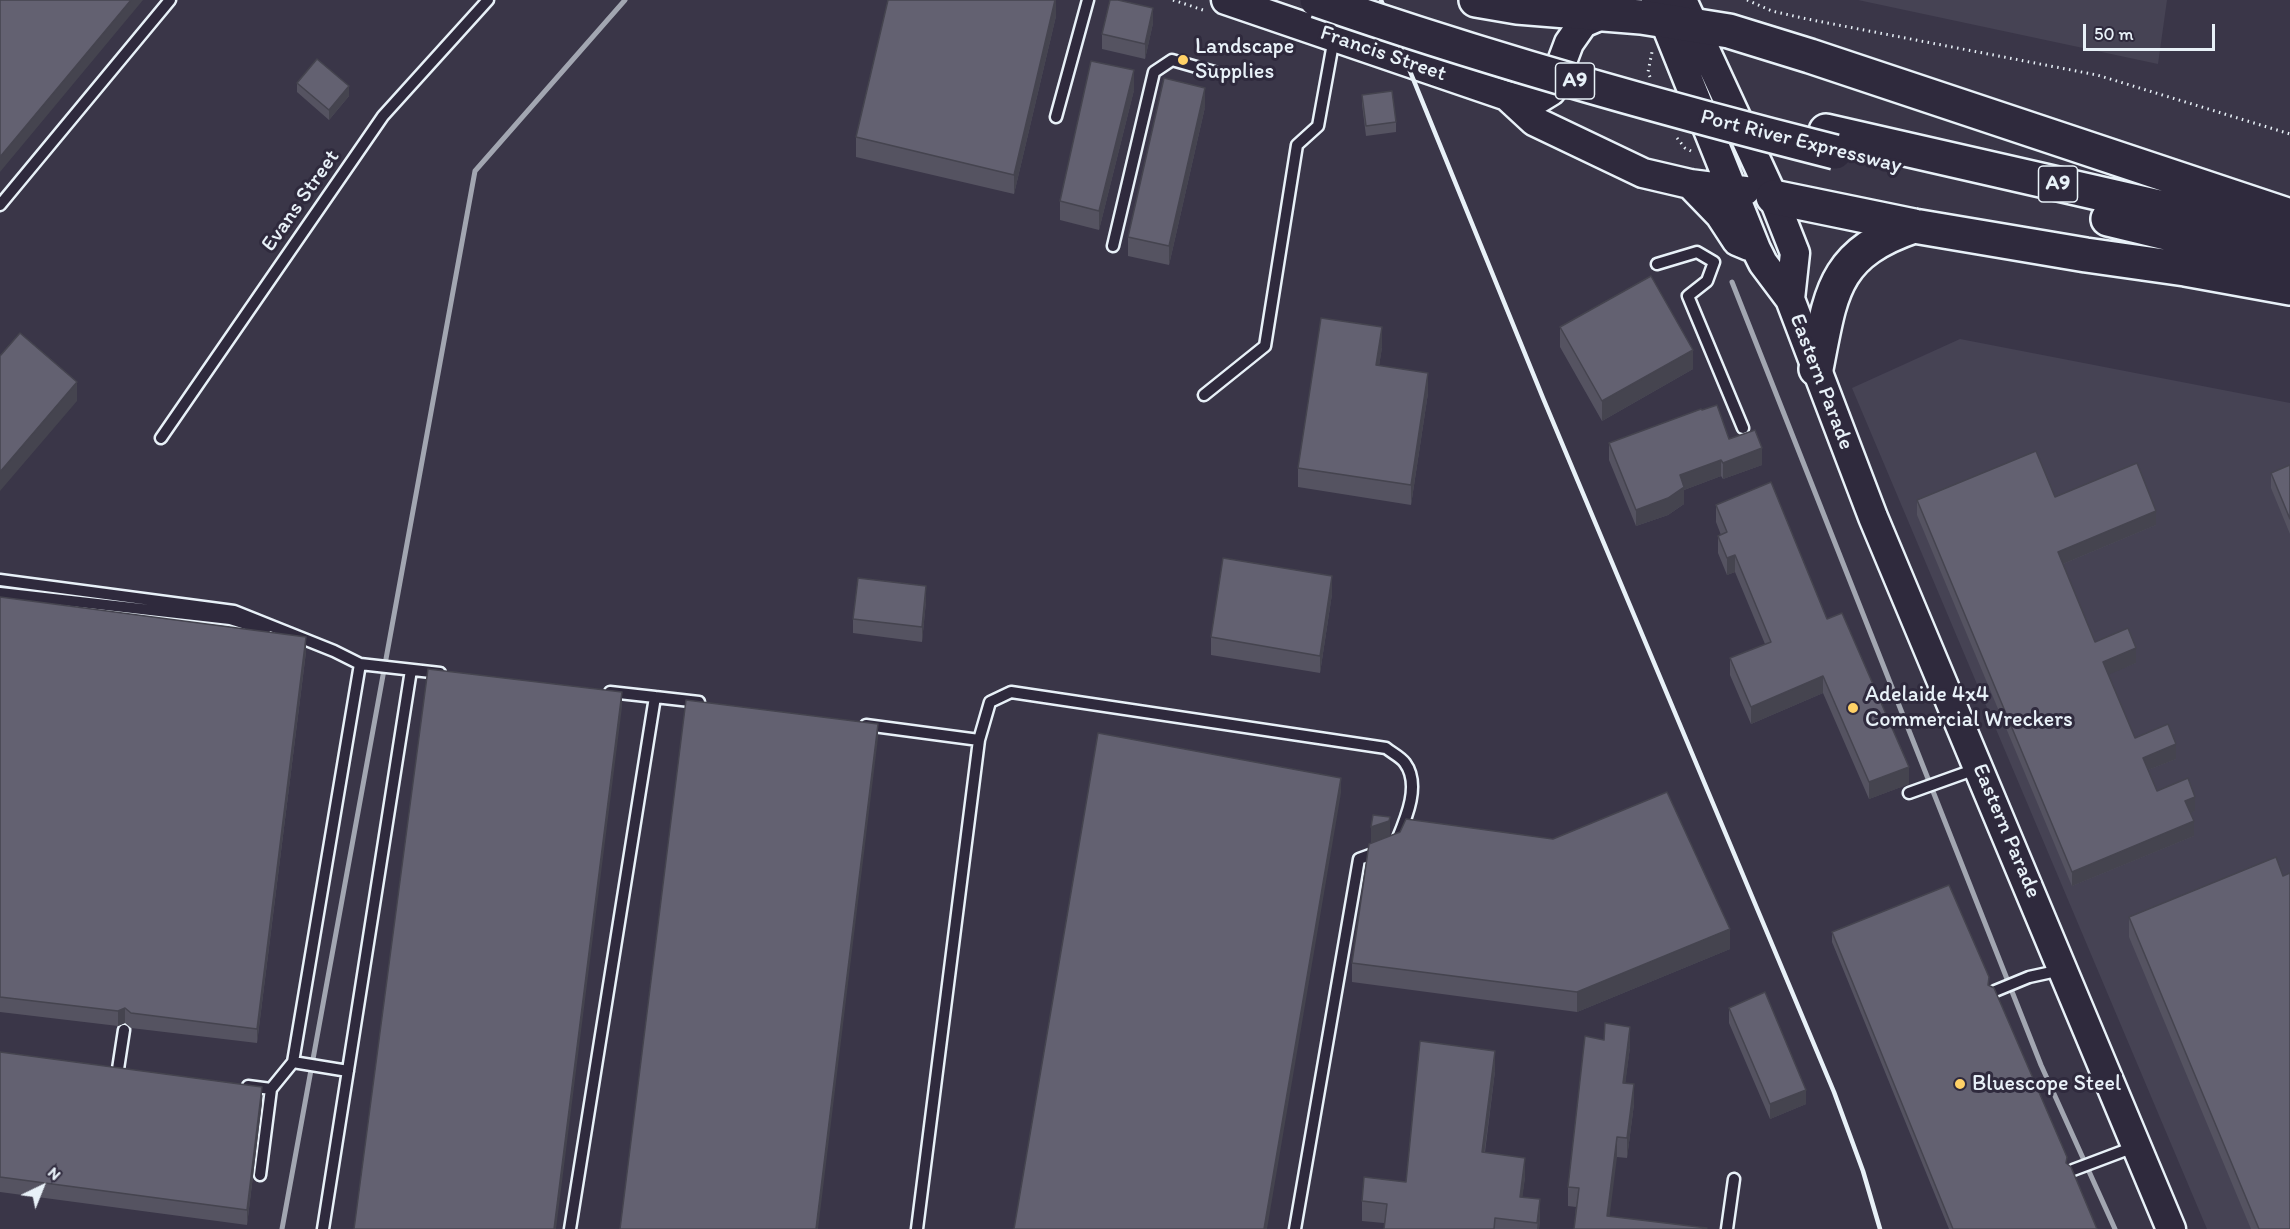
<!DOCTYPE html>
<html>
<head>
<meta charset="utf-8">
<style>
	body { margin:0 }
	#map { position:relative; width:2290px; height:1229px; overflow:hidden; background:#3a3648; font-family:Itim,sans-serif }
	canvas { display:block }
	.north { position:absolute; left:12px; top:1157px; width:60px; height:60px; -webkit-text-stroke:4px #2f2a3d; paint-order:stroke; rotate:43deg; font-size:16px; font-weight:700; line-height:24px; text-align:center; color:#e8f1f8 }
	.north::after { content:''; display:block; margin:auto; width:21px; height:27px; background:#e8f1f8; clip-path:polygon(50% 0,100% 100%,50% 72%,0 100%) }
	.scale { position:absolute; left:2083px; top:24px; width:132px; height:27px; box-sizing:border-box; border:3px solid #e8f1f8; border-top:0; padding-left:8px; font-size:18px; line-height:21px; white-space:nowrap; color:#e8f1f8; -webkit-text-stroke:4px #2f2a3d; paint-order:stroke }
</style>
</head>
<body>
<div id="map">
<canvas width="2290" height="1229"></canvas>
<div class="north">N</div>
<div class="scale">50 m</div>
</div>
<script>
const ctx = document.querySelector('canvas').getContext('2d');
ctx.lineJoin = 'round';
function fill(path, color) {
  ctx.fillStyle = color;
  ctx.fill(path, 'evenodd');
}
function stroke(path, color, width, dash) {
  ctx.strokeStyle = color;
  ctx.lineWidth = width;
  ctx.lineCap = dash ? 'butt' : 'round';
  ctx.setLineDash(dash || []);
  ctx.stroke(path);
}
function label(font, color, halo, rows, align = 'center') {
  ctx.font = font + ' Itim,sans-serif';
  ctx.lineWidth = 6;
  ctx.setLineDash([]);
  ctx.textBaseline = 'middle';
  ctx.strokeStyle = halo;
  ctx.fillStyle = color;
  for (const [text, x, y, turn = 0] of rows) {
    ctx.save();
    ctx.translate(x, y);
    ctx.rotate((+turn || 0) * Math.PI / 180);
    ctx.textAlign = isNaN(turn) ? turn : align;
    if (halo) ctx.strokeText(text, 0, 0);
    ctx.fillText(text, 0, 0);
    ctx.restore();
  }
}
const built = new Path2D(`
	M1858,0H2167L2158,64Z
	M1960,339L2290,403V1229H2207L1852,388Z`);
const stream = new Path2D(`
	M1732,282L2041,1065L2115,1229
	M282,1229L475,171L625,0`);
const path = new Path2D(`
	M1173,0L1206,11
	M1747,0L1772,11L1807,19L2097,75L2290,134
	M1650,77L1648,72L1652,52
	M1677,138L1685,148L1691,151`);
const lane = new Path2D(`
	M1056,117L1088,0
	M0,205L170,0
	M1113,246L1154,72L1172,60L1214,72
	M1657,264L1697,252L1714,262L1707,281L1688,296L1743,428
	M1204,395L1265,346L1297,145L1318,126L1334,38
	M161,438L383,116L488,0
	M0,580L234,611L334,651L360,664L440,673
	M0,593L230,619L265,630
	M655,697L699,702
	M866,725L979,740
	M1909,793L1976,769
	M1995,991L2029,977L2061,970
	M293,1062L348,1071
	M118,1069L124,1030
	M248,1086L271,1089L293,1062L360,664
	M2073,1170L2134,1147
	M260,1175L271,1089
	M323,1229L411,670
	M570,1229L655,697L610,692
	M917,1229L979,740L990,702L1011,692L1386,748C1392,753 1401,757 1405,763C1422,786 1404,823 1395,845
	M1295,1229L1359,859L1378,852
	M1727,1229L1734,1179`);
const secondary = new Path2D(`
	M1226,0L1507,96L1533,102L1551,91L1569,43L1583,23L1604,14L1610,9
	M1656,0L1756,249L1763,263L1790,299L1873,517L2171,1229
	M1682,0L1773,197L1795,253L1790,299
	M1508,97L1534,121L1643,173L1690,184L1745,191
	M1690,184L1720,215L1737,241L1749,246`);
const highway = new Path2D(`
	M1476,0L1517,7L1641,17L1729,31L1810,56L2290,216
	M1826,131L2290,237
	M1773,197L1914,226L2086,255L2185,269L2290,288
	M2108,219L2290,263
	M1816,369C1831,293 1832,254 1914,226`);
const rail = new Path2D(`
	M1381,0L1543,398L1834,1092L1863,1171L1880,1229`);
const highwayBridge = new Path2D(`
	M1317,0C1487,59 1661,108 1835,152`);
const wall = new Path2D(`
	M1056,0V16L1014,194L856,157V137Z
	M1153,23L1145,59L1102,49V34Z
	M297,83L349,96L329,120L297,92Z
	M1134,90L1099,230L1060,220V201Z
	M1362,95L1396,122V132L1366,136L1362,104Z
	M1205,107L1169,265L1128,256V237Z
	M1560,327L1693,369L1602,421L1560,347Z
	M1382,347L1379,366L1428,393L1411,505L1298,487V468Z
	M1702,410L1729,439L1762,465L1723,479L1721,476L1684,490V504L1668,515L1636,526L1609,460V443Z
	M2290,465V534L2271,488V473Z
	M2055,497L2156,525L2063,564L2095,642L2136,663L2108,674L2135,738L2176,759L2148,770L2157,791L2195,811L2190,813L2194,836L2072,886L1917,515V500Z
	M1716,505L1827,619L1909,784L1869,799L1823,693L1751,724L1730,675V658L1765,644L1735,572L1727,575L1718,553V536L1721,535L1716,522Z
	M1332,594L1320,673L1211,655V637Z
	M0,597L306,652L257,1043L131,1028L125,1023L118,1026L0,1012Z
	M926,601L922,642L853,633V619Z
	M1390,836L1730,949L1577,1012L1352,982V963L1371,843Z
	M2283,876L2290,1229H2251L2129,937V917Z
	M1832,932L1989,985L2067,1164L2097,1229H1949L1832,942Z
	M1729,1008L1806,1104L1770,1119L1729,1023Z
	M1630,1047L1625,1083L1634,1104L1627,1158L1617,1157L1574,1229L1576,1207L1568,1206V1187Z
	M0,1052L262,1102L247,1225L0,1192Z
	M1495,1071L1485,1152L1525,1177L1522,1197L1540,1219L1539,1229H1384V1223L1362,1221V1201L1406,1182Z`);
const shadedWall = new Path2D(`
	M131,0H143L0,172V157Z
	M1055,0H1056V16L1014,194V175Z
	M1153,8V23L1145,59V44Z
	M1134,70V90L1099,230V211Z
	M349,86V96L329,120V110Z
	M1205,88V107L1169,265V246Z
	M1382,327V347L1376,385V365Z
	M1693,350V369L1602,421V401Z
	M1428,373V393L1411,505V485Z
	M77,382V401L0,491V472Z
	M1762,448V465L1723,479V463Z
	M1721,460V476L1684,490V504L1668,515L1636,526V510L1680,475Z
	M2156,511V525L2058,566V552Z
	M1735,555V572L1727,575V558Z
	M1332,576V594L1320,673V656Z
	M926,586V601L922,642V627Z
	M306,637V652L257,1043V1029Z
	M2136,648V663L2103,677V662Z
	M1823,676V693L1751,724V707Z
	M622,692V707L556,1229H554Z
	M878,724V738L818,1229H816Z
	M2176,744V759L2143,772V758Z
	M1909,767V784L1869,799V782Z
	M1341,778V793L1267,1229H1264Z
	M2195,797V811L2185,816V801Z
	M1390,817V837L1371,847V827Z
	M2194,821V836L2072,886V872Z
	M1730,929V949L1577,1012V992Z
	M125,1008V1023L118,1026V1011Z
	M1630,1027V1047L1623,1102V1083Z
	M1495,1051V1071L1482,1171V1152Z
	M1634,1084V1104L1627,1158V1138Z
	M262,1087V1102L247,1225V1210Z
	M1806,1090V1104L1770,1119V1104Z
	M1617,1137V1157L1608,1229L1607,1216Z
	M1525,1158V1177L1520,1217V1197Z
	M1540,1199V1219L1539,1229H1537Z`);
const building = new Path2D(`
	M0,0H131L0,157Z
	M888,0H1055L1014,175L856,137Z
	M1110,0H1118L1153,8L1145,44L1102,34Z
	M317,59L349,86L329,110L297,83Z
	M1091,61L1134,70L1099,211L1060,201Z
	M1164,78L1205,88L1169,246L1128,237Z
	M1392,91L1396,122L1366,126L1362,95Z
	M1651,276L1693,350L1602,401L1560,327Z
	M1321,318L1382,327L1376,365L1428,373L1411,485L1298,468Z
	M20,333L77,382L0,472V356Z
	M1717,405L1729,439L1755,430L1762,448L1723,463L1721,460L1680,475L1684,487L1668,498L1636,510L1609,443L1701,409L1702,410Z
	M2036,451L2055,497L2137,463L2156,511L2058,552L2095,642L2128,628L2136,648L2103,662L2135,738L2168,724L2176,744L2143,758L2157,791L2188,778L2195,797L2185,801L2194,821L2072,872L1917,500Z
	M2290,465V519L2271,473Z
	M1771,482L1827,619L1842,613L1909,767L1869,782L1823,676L1751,707L1730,658L1771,642L1735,555L1727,558L1718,536L1727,532L1716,505Z
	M1223,558L1332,576L1320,656L1211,637Z
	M858,578L926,586L922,627L853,619Z
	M0,597L306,637L257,1029L131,1013L125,1008L118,1011L0,997Z
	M428,669L622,692L554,1229H354Z
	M686,700L878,724L816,1229H620Z
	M1098,733L1341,778L1264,1229H1014Z
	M1667,792L1730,929L1577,992L1352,963L1369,844L1400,832L1406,819L1553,839Z
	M1373,815L1390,817L1389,821L1371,827Z
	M2276,857L2283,876L2290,873V1229H2259L2129,917Z
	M1949,885L1989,977L1988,985L1994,988L2067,1157L2066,1163L2071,1167L2097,1229H1953L1832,932Z
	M1765,992L1806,1090L1770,1104L1729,1008Z
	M1605,1023L1630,1027L1623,1083L1634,1084L1627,1138L1617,1137L1607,1216L1707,1228L1706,1229H1574L1579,1188L1568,1187L1585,1036L1604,1040Z
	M1420,1041L1495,1051L1482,1152L1525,1158L1520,1197L1540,1199L1537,1223L1495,1218L1494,1229H1384L1387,1204L1362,1201L1364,1177L1406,1182Z
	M0,1052L262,1087L247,1210L0,1177Z`);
const markers = [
	[1183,60,6,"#ffd166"],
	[1853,708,6,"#ffd166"],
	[1960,1084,6,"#ffd166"]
];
const shields = [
	[1575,81,39],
	[2058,184,39]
];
const shieldNames = [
	["A9",1575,81],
	["A9",2058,184]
];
const poiNames = [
	["Landscape",1195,47],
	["Supplies",1195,72],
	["Adelaide 4x4",1865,695],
	["Commercial Wreckers",1865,720],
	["Bluescope Steel",1972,1084]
];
const streetNames = [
	["Francis Street",1383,54,19],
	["Port River Expressway",1801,142,14],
	["Evans Street",301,201,-55],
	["Eastern Parade",1821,382,69],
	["Eastern Parade",2006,831,67]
];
fill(built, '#464354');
stroke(stream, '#a2a6b1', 5);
stroke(lane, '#e8f1f8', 15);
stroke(secondary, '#e8f1f8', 33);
stroke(highway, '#e8f1f8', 38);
stroke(path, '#e8f1f8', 3, [1.5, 4.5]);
stroke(lane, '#2f2a3d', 10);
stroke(secondary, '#2f2a3d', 28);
stroke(highway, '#2f2a3d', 33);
stroke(rail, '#e8f1f8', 4.5);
stroke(highwayBridge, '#e8f1f8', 38, []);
stroke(highwayBridge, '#2f2a3d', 33);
fill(wall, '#555361');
fill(shadedWall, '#45444f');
fill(building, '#636171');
stroke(building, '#45444f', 1.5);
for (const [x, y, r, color] of markers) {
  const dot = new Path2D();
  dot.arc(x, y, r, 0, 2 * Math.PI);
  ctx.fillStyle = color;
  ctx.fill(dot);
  stroke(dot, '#2f2a3d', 2);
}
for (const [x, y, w] of shields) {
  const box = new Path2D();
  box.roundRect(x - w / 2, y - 18, w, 36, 4.5);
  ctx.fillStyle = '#2f2a3d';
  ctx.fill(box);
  stroke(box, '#e8f1f8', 1.5);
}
label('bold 21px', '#e8f1f8', null, shieldNames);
label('22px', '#e8f1f8', '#2f2a3d', poiNames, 'left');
label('22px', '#e8f1f8', '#2f2a3d', streetNames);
</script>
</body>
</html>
